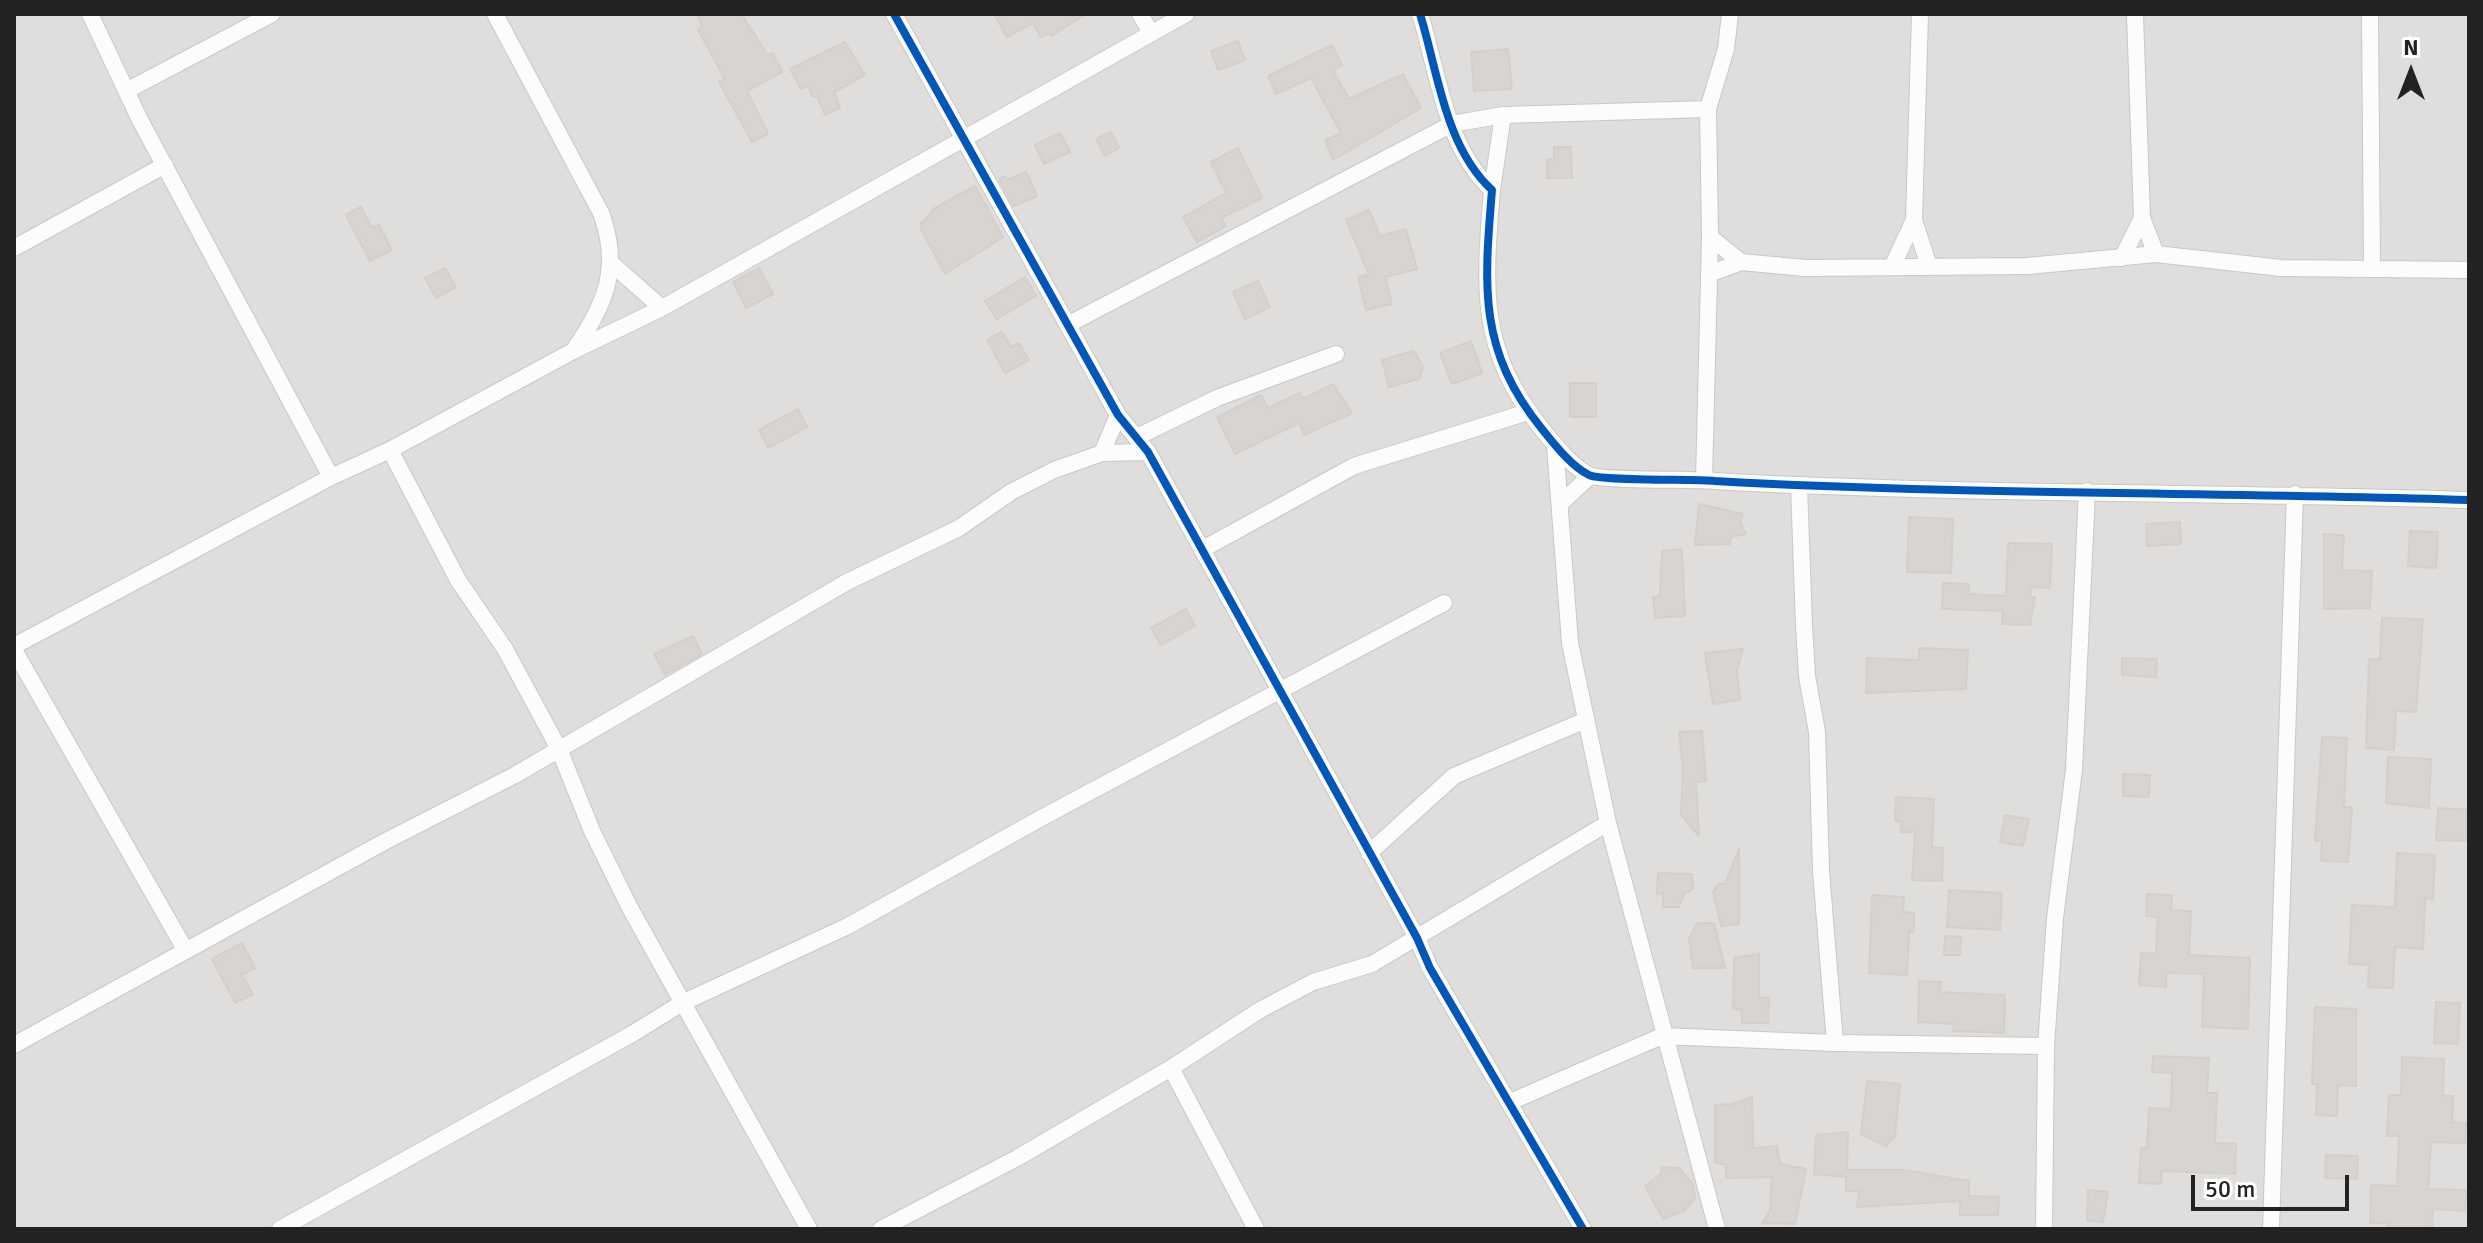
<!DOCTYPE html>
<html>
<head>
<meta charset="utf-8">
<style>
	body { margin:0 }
	#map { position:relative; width:2483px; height:1243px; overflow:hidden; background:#f0eeeb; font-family:Signika,sans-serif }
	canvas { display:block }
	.frame { position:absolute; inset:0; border:16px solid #222; pointer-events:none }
	.north { position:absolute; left:2371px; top:32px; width:80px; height:80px; -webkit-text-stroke:6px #fff; paint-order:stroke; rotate:0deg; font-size:22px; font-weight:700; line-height:32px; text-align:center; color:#222 }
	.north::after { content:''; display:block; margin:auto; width:28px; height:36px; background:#222; clip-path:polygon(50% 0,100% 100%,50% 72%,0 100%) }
	.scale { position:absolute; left:2191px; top:1175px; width:158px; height:36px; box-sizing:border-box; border:4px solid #222; border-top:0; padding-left:10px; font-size:24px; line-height:28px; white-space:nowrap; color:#222; -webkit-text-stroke:6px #fff; paint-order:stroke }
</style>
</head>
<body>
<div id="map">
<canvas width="2483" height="1243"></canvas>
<div class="frame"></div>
<div class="north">N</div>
<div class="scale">50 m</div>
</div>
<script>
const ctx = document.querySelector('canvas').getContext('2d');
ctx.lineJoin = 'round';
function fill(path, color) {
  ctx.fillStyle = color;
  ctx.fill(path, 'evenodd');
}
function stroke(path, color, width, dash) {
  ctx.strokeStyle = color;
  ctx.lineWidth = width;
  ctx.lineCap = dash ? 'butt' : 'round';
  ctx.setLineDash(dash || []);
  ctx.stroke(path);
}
const residential = new Path2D(`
	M14,14H2469V1229H14Z`);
const building = new Path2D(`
	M697,14H741L768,55L773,53L782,72L747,91L768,134L752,142L719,82L725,79L698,30L702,27Z
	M994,14H1086L1051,36L1050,33L1041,37L1033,23L1007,37Z
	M1238,41L1245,60L1218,70L1211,51Z
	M845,42L865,75L834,92L840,108L825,115L817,96L813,97L808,86L801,89L790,69Z
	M1332,45L1342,65L1333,70L1349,99L1403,74L1421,108L1333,160L1325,141L1341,133L1311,78L1276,94L1268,76Z
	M1508,49L1512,89L1474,91L1471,52Z
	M1111,132L1119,148L1105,156L1096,139Z
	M1060,133L1070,152L1044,164L1035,145Z
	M1554,147H1571L1572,178H1547V160L1554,159Z
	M1238,148L1262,198L1221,218L1226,226L1197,242L1183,217L1226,193L1211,162Z
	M1026,172L1037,196L1014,206L999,179L1005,176L1007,180Z
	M975,186L1003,237L945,274L921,229V224L935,208Z
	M361,207L372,228L379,225L392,250L370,261L346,215Z
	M1369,210L1380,236L1406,229L1417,269L1385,277L1392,304L1366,310L1358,277L1369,274L1346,220Z
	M445,268L456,287L436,298L425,278Z
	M759,268L773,294L746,308L733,282Z
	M1025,277L1036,296L997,319L985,301Z
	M1258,281L1270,307L1245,319L1233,292Z
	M1002,332L1011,347L1019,343L1029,360L1005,373L987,340Z
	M1471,341L1482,373L1452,384L1440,353Z
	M1414,351L1423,367L1419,379L1389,387L1382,360Z
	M1570,383H1596V417H1570Z
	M1333,384L1352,413L1304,435L1299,423L1235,454L1217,417L1261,395L1268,408L1300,393L1303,399Z
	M798,409L807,427L768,448L759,430Z
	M1699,504L1743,514L1740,523L1746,534L1731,537L1730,544L1695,545Z
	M1909,517L1953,519L1951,573L1907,572Z
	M2180,522L2181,544L2147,546L2146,524Z
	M2410,531L2438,532L2436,568L2408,566Z
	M2324,534L2344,535L2342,570L2372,571L2370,608L2324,609Z
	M2008,543L2052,544L2050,588L2031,587L2030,597H2035L2030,625L2002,624L2003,611L1942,609L1943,583L1969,584L1968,594L2006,596Z
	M1682,549L1685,616L1655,618L1653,597L1660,596L1662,551Z
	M1186,609L1195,626L1161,645L1151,628Z
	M2382,618L2423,619L2416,712L2396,711L2394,750L2366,748L2369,659H2380Z
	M693,636L702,654L665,675L654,654Z
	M1919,648L1968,650L1966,689L1866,693L1867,658L1919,660Z
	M1743,649L1737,671L1740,700L1713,704L1705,653Z
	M2122,658L2157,659L2156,677L2122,675Z
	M1702,731L1706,781L1696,782L1699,836L1681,815L1683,769L1679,732Z
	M2322,737L2347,738L2344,807H2352L2348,862L2321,861L2322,841H2315Z
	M2388,757L2431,759L2429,808L2386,803Z
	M2123,774L2150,775L2149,797L2123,796Z
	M1896,797L1934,799L1932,847L1943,848L1942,881L1912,880L1915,832H1901V822L1895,821Z
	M2438,808L2469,810V841L2436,840Z
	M2005,815L2029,819L2023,846L2000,842Z
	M1739,849V924L1721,926L1713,892L1718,884H1725Z
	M2397,853L2435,855L2433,899L2425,898L2423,949L2395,947L2393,988L2368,987L2369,965L2349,964L2352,905L2395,907Z
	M1658,873L1692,874L1693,889L1684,894L1679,907H1663V893L1657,894Z
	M1949,890L2002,893L2000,930L1947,927Z
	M2147,894L2172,895L2171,910L2191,911L2189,955L2250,958L2248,1029L2202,1027L2204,974L2166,973V987L2139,985L2141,953L2156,954L2158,917L2146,916Z
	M1872,895L1904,897L1903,912L1914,913V932L1909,931L1907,975L1869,973Z
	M1697,923H1714L1725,968H1693L1689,938Z
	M1945,936L1961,937L1960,955H1944Z
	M242,943L255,968L242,975L253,994L235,1003L212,959Z
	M1759,954V997L1769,998L1768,1023H1742L1741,1009H1733L1734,958Z
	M1919,981L1941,982L1940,992L2005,995L2004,1033L1953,1031L1954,1024L1918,1022Z
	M2436,1002L2460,1003L2458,1044L2434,1043Z
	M2315,1007L2356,1009V1086L2338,1085L2337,1116L2316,1115L2317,1084H2312Z
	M2153,1056L2209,1058L2207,1093H2217L2215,1143L2236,1144L2235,1174L2162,1171L2161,1184L2139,1183L2141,1148H2147L2149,1108L2171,1109L2172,1073L2152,1072Z
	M2402,1057L2444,1059L2443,1096H2453L2452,1122L2466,1123L2465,1143L2431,1142L2428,1189L2466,1190L2465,1211L2433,1209L2432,1229H2387V1223H2370L2371,1185L2397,1186L2399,1136H2387L2389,1095H2401Z
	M1867,1081L1900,1084L1895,1136L1886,1146L1861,1134Z
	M1752,1097L1753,1148L1777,1146L1780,1164L1806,1169L1795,1224L1762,1223L1770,1211L1772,1177L1726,1178V1164L1715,1163V1105L1733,1104Z
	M1848,1132L1847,1170H1904L1969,1181V1196L1999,1197L1998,1215H1960V1201L1857,1207L1859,1191H1846V1177L1814,1174L1816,1135Z
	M2326,1155L2358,1156L2357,1179L2325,1178Z
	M1661,1167L1679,1168L1693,1184L1695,1198L1684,1211L1663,1219L1645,1186L1662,1173Z
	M2088,1190L2108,1192L2103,1222L2087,1221Z`);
const minor = new Path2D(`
	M90,14L140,120L331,477
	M495,14L601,213C621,267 606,304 574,350
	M894,14L1118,415L1148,452L1417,938L1430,968L1583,1229
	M1140,14L1151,33
	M1420,14C1438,72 1445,147 1492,190C1484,287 1478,350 1542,429C1554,444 1571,466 1589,475C1600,481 1695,479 1715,481C1966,495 2218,492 2469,500
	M1920,14L1914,220L1929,266
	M2135,14L2142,218L2156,254
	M2370,14L2372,268
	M126,91L272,14
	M1492,190L1503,115
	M1710,237L1741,262
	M14,248L165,165
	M2122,258L2142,218
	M612,264L662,308
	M1893,265L1914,220
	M1709,274L1741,262L1805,268L2027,266L2156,254L2281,268L2469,270
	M1069,324L1452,124L1503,115L1708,109
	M1137,437L1217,398L1336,354
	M1555,445L1570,643L1608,823L1717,1229
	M390,450L458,580L505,649L559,749L592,831L630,908L809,1229
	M1102,453L1118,415
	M1704,480L1710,237L1708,109L1726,49L1730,14
	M1799,485L1804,626L1807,676L1817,732L1821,871L1835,1043
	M1560,504L1590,476
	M1203,549L1354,466L1528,412
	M14,646L331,477L390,450L573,351L662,308L1186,14
	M14,650L186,951
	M1369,853L1454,776L1586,720
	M14,1045L384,842L515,775L847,582L959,528L1011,492L1054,470L1102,453L1148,452
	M1171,1068L1256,1229
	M1510,1102L1662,1036L1835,1043L2046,1046
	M280,1229L632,1034L682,1003L848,926L1043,817L1444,603
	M881,1229L1017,1158L1171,1068L1260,1010L1313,982L1372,964L1608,823
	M2044,1229L2046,1046L2055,918L2074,770L2087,491
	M2271,1229L2295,494`);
const cycleway = new Path2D(`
	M894,14L1118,415L1148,452L1417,938L1430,968L1583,1229
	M1420,14C1438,72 1445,147 1492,190C1484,287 1478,350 1542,429C1554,444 1571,466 1589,475C1600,481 1695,479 1715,481C1966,495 2218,492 2469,500`);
fill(residential, '#dfdedc');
fill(building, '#d7d4d2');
stroke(building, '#d3d0cc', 2);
stroke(minor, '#c9c8c7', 18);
stroke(minor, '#fdfcfc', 16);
stroke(cycleway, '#0057b8', 8);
</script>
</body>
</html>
